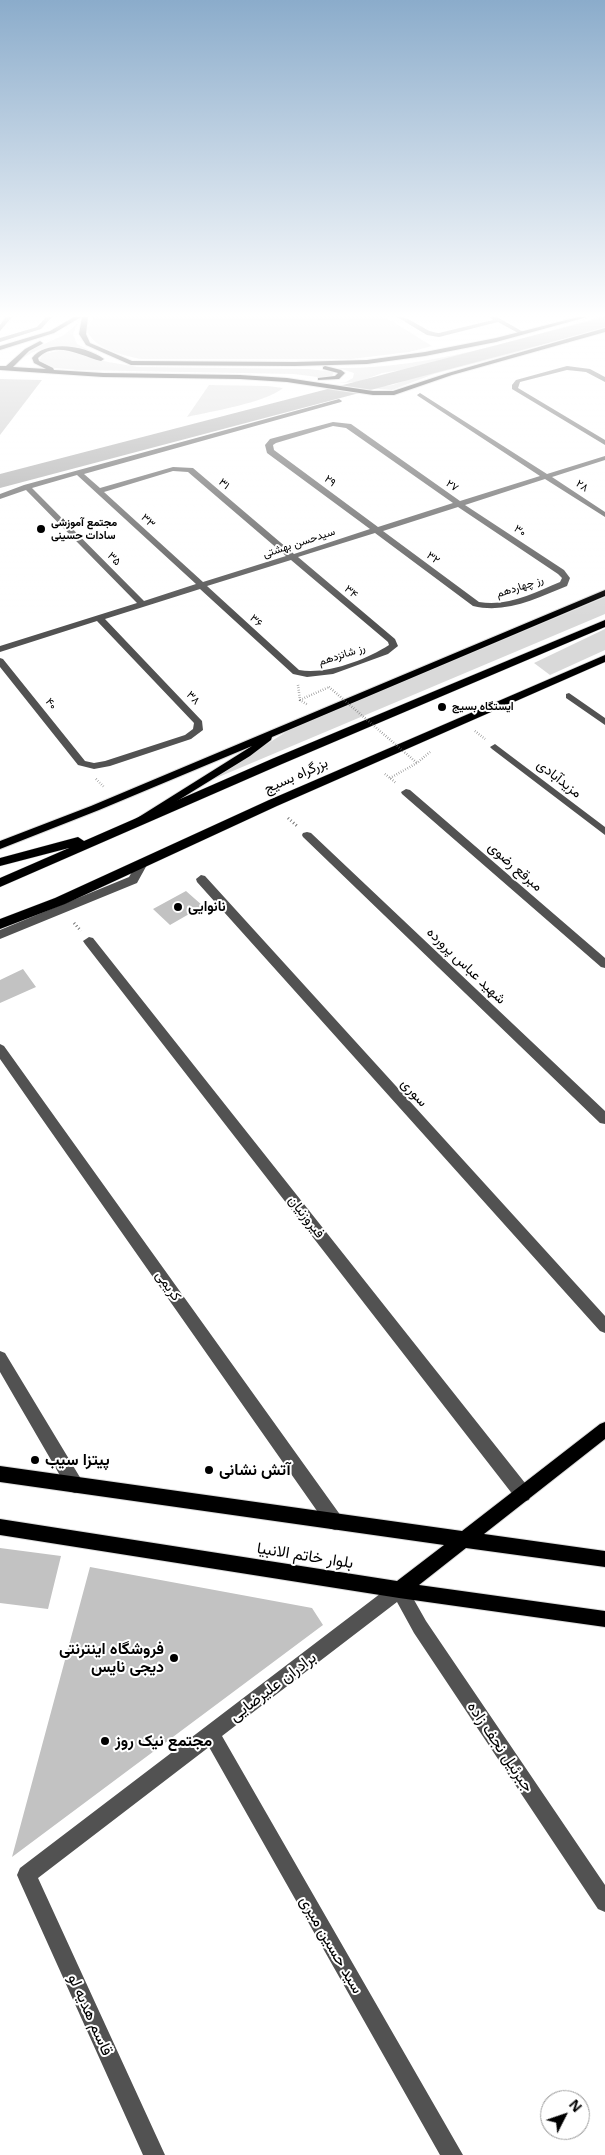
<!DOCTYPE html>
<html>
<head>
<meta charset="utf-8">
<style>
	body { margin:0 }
	#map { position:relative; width:605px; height:2155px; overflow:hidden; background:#fff; font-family:"Noto Sans",sans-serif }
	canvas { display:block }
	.north { position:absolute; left:540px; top:2090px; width:50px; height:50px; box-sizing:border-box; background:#fff; border:1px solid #999; border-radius:50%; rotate:49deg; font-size:14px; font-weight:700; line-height:20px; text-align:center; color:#000 }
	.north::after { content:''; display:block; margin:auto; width:18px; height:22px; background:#000; clip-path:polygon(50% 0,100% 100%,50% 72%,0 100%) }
</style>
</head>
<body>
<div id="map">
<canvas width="605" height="2155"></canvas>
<div class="north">N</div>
</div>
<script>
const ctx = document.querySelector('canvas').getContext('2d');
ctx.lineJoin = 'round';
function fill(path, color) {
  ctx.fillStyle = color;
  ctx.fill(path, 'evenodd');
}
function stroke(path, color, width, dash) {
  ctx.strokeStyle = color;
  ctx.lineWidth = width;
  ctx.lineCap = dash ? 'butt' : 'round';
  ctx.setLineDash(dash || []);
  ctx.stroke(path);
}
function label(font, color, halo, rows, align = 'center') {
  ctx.font = font + ' "Noto Sans",Vazirmatn,sans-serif';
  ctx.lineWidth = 4;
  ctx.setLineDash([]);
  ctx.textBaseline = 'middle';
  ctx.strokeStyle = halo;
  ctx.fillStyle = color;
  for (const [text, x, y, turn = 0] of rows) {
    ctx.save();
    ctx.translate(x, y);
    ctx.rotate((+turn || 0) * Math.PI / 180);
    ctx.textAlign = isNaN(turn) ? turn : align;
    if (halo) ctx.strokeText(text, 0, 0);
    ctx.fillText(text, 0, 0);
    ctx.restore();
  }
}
const green = new Path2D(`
	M94,317H385L432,346L409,352L351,359H141C125,356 92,349 87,329Z
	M600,317H605V326L511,354L434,374L392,390L368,388L393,385L421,374L465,363L497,348L420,367L382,373L358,382L337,383L346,382L353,378L354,373L338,368C428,369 514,340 600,317Z
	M78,323L73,334L77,344L105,358C70,345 44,339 14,365L29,351L64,335Z
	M63,350L108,362L138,367L309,369L334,372L332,376L325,378L294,374L77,370L55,368L39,361L43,354Z
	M209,385L267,386L283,388C265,403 212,411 187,417Z
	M605,597V614L209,781L289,730Z
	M605,629V650L550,675L534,663Z`);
const river = new Path2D(`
	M605,317V328L0,488V474Z`);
const building = new Path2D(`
	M0,379L42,380L0,435Z
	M186,891L203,906L170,925L153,909Z
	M23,969L36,987L0,1003V980Z
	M0,1548L61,1556L48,1609L0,1603Z
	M90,1567L312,1608L323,1625L12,1857Z`);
const pathFar1 = new Path2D(`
	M298,685L300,700L308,705
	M300,700L329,687
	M475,731L485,739
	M385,774L396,783
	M390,778L417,763L430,752
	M96,779L104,787`);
const path = new Path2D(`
	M288,818L297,826
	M74,923L81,931`);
const minor = new Path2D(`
	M6,317H12L0,331V325Z
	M46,317H52L41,329L0,342V338L37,327Z
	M397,317C412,316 423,332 439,333L493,320L490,317H497L525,333L520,334L498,322L439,337L427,335Z
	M567,366L590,369L605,377V382L586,372L567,370L520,382L518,388L605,440V445L512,389V385L516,380Z
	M420,393L547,474L605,456V460L552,477L605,512V517L545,479L465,505L564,570L570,578L567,586C537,598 507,614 473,606L375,533L298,557L395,639L398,646L388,654L333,674L307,677L293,674L200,589L105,619L202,721L203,730L191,739L110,766L94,769L78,765L0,667V658L3,659L85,761L94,763L105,761L185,735L193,729L194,723L97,621L0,652V646L137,603L26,490L0,499V494L24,485L339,399L342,401L341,402L84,474L100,488L173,467L193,468L294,554L370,529L267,453L265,445L270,439L333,422L351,424L460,501L540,476L418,396L417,395ZM333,426L346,428L453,503L378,527L274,450L273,445L276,443ZM173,471L188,472L286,556L203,582L104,492ZM77,475L196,584L144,601L32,488ZM458,507L558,574L562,578L560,582C534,593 508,607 479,602L383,531ZM291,560L388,642L389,645C366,660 326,675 299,670L207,586Z
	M569,693L605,718V725L566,698V694Z
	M495,744L605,827V835L492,749L490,747Z
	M406,789L410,790L605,958V968L601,967L402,794L401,792Z
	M307,832L311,833L605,1111V1124L600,1123L303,837L302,835L303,833Z
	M143,859L148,863L137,883L0,939V930L129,877L139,860Z
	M201,875L205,876L605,1316V1333L600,1331L197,882L196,879Z
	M89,937L93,938L529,1488L531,1494L529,1500L523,1502L517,1500L85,944L83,941Z
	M0,1044L4,1046L341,1516L343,1522L341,1528L335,1530L329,1528L0,1059Z
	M0,1351L5,1353L81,1479L83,1485L81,1491L75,1493L69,1491L0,1372Z
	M399,1582L405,1584L426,1621L605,1885V1912L598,1909L414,1633L397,1602L222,1736L463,2155H440L209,1747L38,1878L165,2155H143L20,1882L17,1875L20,1868L393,1584Z`);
const major = new Path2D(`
	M74,317H81L54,333L0,350V346L50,331Z
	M82,317H88L86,334L90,343L132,361L295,362L367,360L425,352L496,338L578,317H587L496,342L425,356L367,364L295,366L131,365L86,345L79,334Z
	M605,328V332L452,375L394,395H373L287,382L240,379L103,377L0,370V366H6L25,349L40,341L43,343L42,344L29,351L13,367L46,369L34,363L32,358C47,339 86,346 104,359L101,361C82,356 55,340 38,358L39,361L53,368L54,370L103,373L240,375L287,378L373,391H393L448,373Z
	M325,366L341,370L345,373L339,379L318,380V378L335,376L338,373L323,369V367Z
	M605,590V596L272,737L271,740L250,756L143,822L139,823L134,820L252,746L99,810L0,849V841L91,806Z
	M605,1422V1439L484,1534L605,1551V1567L466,1548L419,1585L605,1611V1627L399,1598L0,1535V1519L397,1581L444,1545L0,1482V1466L462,1531L600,1424Z`);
const highway = new Path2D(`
	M605,620V627L282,764L0,887V878L69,848L0,866V858L78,837L84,841L274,758Z
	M605,655V662L277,806L65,904L0,929V919L55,898L269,800Z`);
const pathBridge = new Path2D(`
	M329,687L417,763`);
const markers = [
	[41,529,5,"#000"],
	[442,707,5,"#000"],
	[178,907,5,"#000"],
	[35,1460,5,"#000"],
	[209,1470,5,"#000"],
	[174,1658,5,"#000"],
	[105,1741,5,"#000"]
];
const farStreetnames = [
	["۲۹",330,481,37],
	["۳۱",224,484,41],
	["۲۷",452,486,35],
	["۲۸",582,486,33],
	["۳۳",148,521,43],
	["۳۰",520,531,34],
	["سیدحسن بهشتی",299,543,-18],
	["۳۲",433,558,36],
	["۳۵",114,559,45],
	["رز چهاردهم",520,587,-18],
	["۳۴",351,592,40],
	["۳۶",256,621,42],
	["رز شانزدهم",342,655,-18],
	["۳۸",193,698,46],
	["۴۰",51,704,51]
];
const farPoinames = [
	["مجتمع آموزشی",51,523],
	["سادات حسینی",51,536],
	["ایستگاه بسیج",452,707]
];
const streetNames = [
	["بزرگراه بسیج",296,776,-24],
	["مزیدآبادی",559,779,38],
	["مبرقع رضوی",515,867,41],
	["شهید عباس پرورده",466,966,44],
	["سوری",414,1093,48],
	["فیروزنیان",306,1217,52],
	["کریمی",168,1286,55]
];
const poiNames = [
	["نانوایی",188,907]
];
const nearPoinames = [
	["پیتزا سیب",45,1460],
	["آتش نشانی",219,1470],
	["فروشگاه اینترنتی",164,1649,"right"],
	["دیجی نایس",164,1667,"right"],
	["مجتمع نیک‌ روز",115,1741]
];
const nearStreetnames = [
	["بلوار خاتم الانبیا",305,1556,9],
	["برادران علیرضایی",273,1687,-37],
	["جبرئیل نجف زاده",500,1747,56],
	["سید حسین میری",331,1945,60],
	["قاسم هدیه لو",90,2015,66]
];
fill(green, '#d9d9d9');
fill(river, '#a0a0a0');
fill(building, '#c2c2c2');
stroke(major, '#dbdbdb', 2);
stroke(highway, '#dbdbdb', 1);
stroke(pathFar1, '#747474', 2.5, [0.5, 2]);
stroke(path, '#747474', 3, [1, 2.5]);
fill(minor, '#525252');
fill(major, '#000');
fill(highway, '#000');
stroke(pathBridge, '#747474', 2.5, [0.5, 2]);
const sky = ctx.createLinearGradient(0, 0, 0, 618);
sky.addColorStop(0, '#8baccb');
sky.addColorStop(0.51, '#fff');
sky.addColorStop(1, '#ffffff00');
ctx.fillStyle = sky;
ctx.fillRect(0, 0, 605, 618);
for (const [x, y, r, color] of markers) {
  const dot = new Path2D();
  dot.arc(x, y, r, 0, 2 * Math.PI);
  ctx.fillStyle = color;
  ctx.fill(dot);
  stroke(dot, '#fff', 2);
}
label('11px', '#000', '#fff', farStreetnames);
label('bold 11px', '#000', '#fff', farPoinames, 'left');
label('14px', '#000', '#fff', streetNames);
label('bold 14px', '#000', '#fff', poiNames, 'left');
label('bold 16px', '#000', '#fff', nearPoinames, 'left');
label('16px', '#000', '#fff', nearStreetnames);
</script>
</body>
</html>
